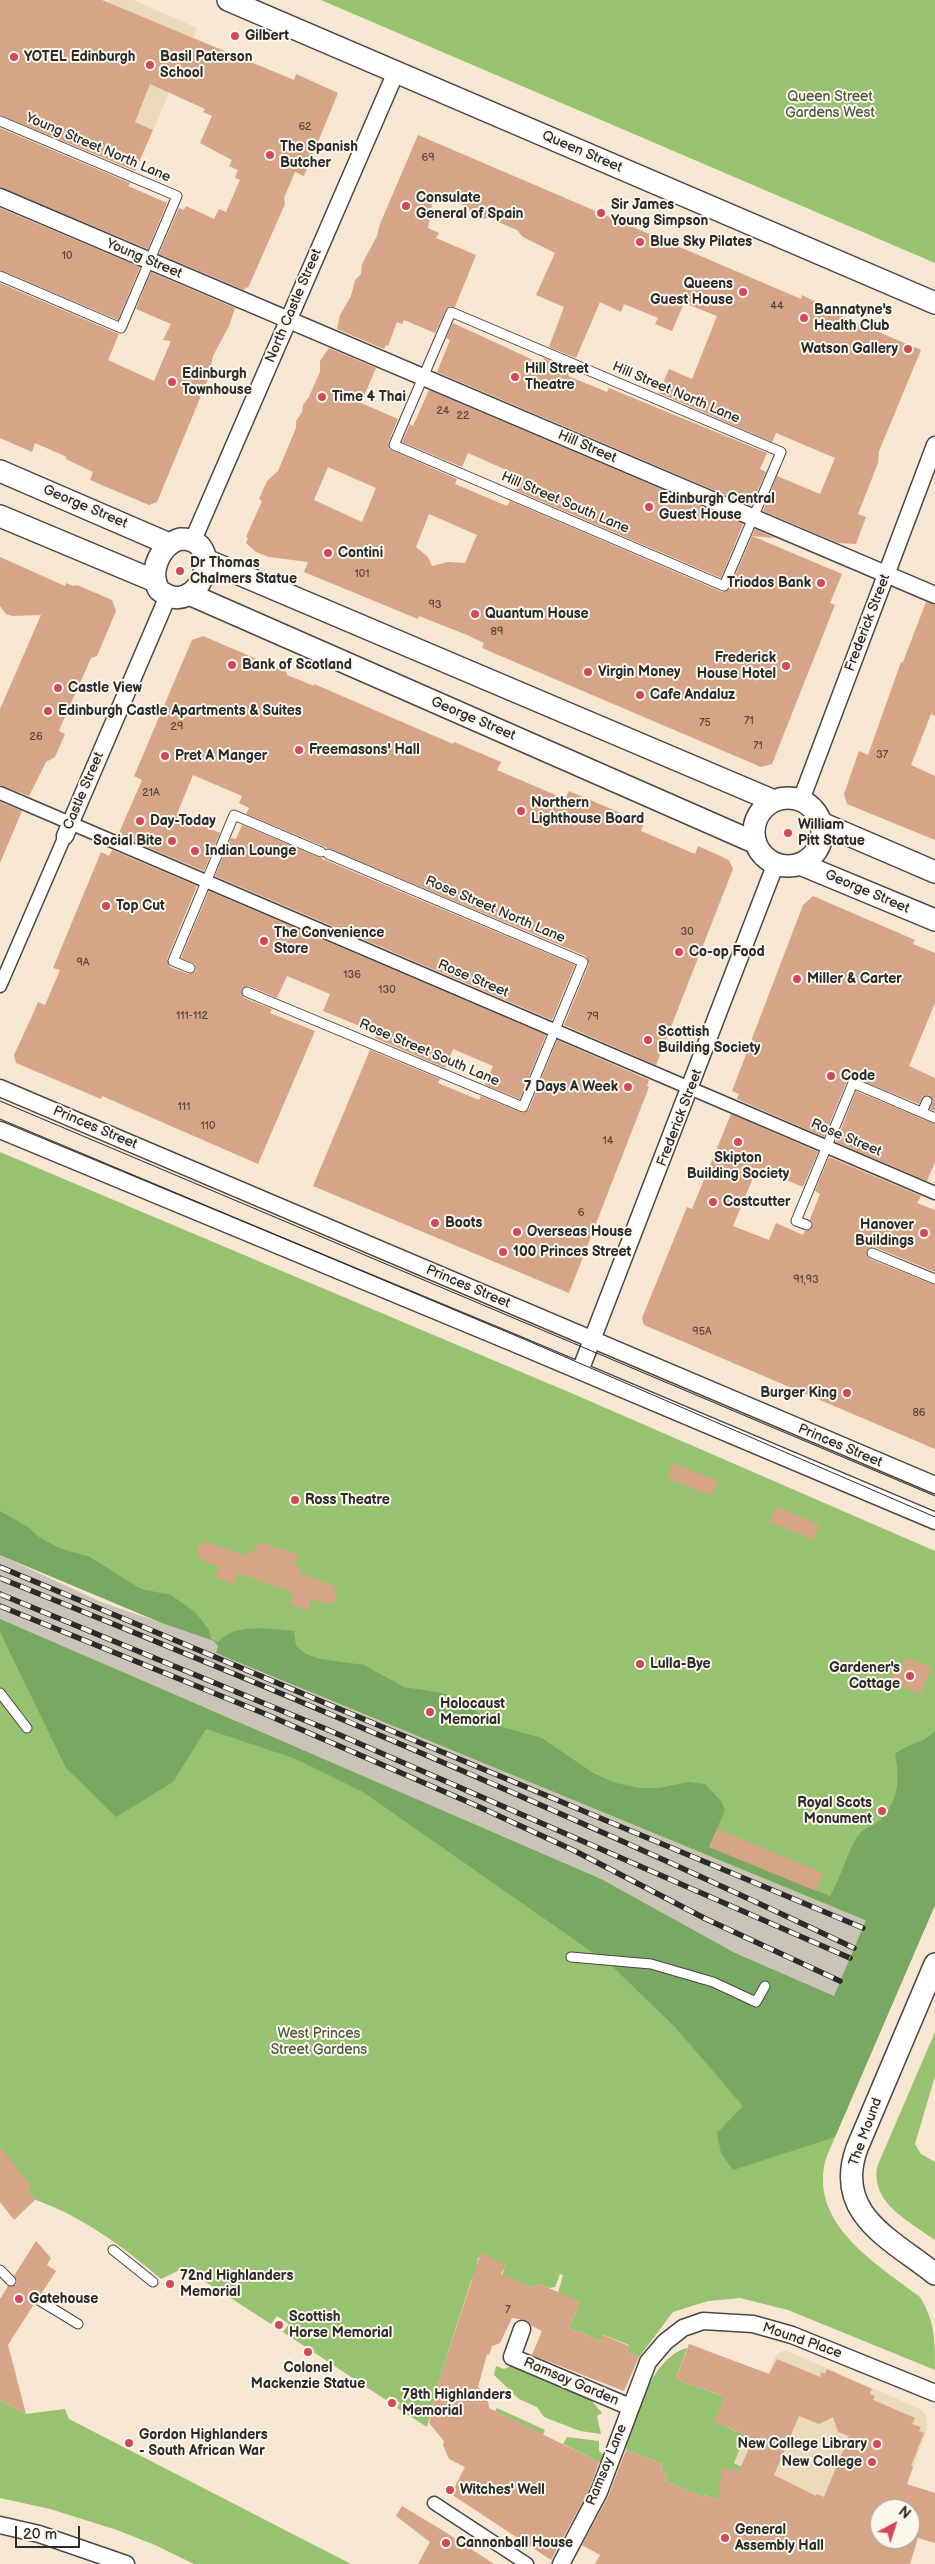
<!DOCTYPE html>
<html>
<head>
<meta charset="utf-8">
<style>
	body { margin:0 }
	#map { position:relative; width:935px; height:2564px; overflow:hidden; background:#f7e6d1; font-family:"Balsamiq Sans",sans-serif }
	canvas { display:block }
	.north { position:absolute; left:870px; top:2499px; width:50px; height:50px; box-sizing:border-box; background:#fbf7ec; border:1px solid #a8a59f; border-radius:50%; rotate:40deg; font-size:14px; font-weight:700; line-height:20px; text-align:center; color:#2b2b2b }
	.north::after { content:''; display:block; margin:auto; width:18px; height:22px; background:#d1495b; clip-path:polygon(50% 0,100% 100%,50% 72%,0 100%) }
	.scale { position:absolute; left:15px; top:2526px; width:65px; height:22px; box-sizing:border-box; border:2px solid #2b2b2b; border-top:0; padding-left:6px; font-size:15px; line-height:18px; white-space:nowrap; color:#2b2b2b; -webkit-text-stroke:4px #fbf7ec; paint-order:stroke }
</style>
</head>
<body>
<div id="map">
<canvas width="935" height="2564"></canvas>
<div class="north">N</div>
<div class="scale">20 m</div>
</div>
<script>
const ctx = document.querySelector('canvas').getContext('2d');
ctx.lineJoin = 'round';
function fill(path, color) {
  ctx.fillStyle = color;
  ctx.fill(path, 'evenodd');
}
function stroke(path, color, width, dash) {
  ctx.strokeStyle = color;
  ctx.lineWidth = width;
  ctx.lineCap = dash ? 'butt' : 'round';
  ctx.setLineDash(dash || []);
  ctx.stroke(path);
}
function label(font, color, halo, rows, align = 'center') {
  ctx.font = font + ' "Balsamiq Sans",sans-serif';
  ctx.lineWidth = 4;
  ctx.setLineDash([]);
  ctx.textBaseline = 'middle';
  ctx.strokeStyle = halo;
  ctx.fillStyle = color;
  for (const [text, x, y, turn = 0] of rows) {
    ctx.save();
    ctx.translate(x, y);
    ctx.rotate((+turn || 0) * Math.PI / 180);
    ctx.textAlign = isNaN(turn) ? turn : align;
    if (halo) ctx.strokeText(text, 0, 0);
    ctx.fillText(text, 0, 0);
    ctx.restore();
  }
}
const built = new Path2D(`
	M109,0H133L197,28L153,130L129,119L86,55Z
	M782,2351H787L841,2374L838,2380L857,2388L859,2382L922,2410L927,2419V2429L898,2509L644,2517L661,2471L668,2474L665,2481L704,2497L705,2495L718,2500L741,2466L734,2463L775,2357Z`);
const industrial = new Path2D(`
	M0,1555L101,1602L214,1641L219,1646L216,1653L866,1921L834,1996L735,1953L601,1879L0,1619Z`);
const green = new Path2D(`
	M321,0H935V263Z
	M0,1152L571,1393L935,1551V1905L835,2137C832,2145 827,2154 825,2162C810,2225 878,2265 920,2297C935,2322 935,2339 935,2370L788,2310L740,2298L708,2301L673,2312L639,2357L627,2352L629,2345L604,2335L601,2341L569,2328L580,2302L558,2293L563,2275L560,2274L555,2287L549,2288L540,2284L531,2287L502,2275L506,2265L502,2266L483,2254L478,2258L476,2273L471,2281L439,2381L427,2427L397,2408L400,2403L390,2396L386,2400L283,2332L289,2324L277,2316L271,2324L187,2270L182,2269L161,2279C123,2246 75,2211 26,2197L0,2147V1619L601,1879L735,1953L834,1996L866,1921L216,1653L218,1646L214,1641L162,1623L0,1555Z
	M935,2032V2076L915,2144L921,2154L935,2162V2240C909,2221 871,2204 877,2167Z
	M687,2348L676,2379L725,2397L715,2421L737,2432L743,2416L752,2419L734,2463L742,2467L718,2500L705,2495L703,2497L665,2481L668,2474L661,2471L663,2464L626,2450C634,2417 652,2357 687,2348Z
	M496,2366L504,2369L511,2366L589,2398L602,2413L597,2416L601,2434L580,2431L544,2417L537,2407L519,2399L494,2375Z
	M0,2400L26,2414L65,2409L69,2419L351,2564H194L155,2545L117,2530L50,2509L0,2498Z
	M497,2408L545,2430L543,2435L495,2411Z
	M567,2437L599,2441V2451L604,2455L601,2463L563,2444Z`);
const forest = new Path2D(`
	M0,1511L28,1527L39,1537L59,1548L90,1557L141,1589L171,1595L196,1613L209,1630L211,1639L218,1642C236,1622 270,1629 294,1631L296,1646L306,1654L320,1659L364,1665L404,1687L441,1693L464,1700L491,1724L542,1738L593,1773L616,1783L639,1788H659L689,1782L705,1784L721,1801L725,1810L709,1847L830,1896C841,1878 846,1855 857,1837C862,1829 872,1826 879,1821C899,1802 900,1779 895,1754C909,1743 923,1744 935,1731V1905L835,2137L733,2170L721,2153L717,2133L743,2106L675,2027L612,1966L363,1792L296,1759L206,1729L173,1782L116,1817L66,1768L0,1632V1619L601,1879L735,1953L834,1996L866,1920L216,1653L218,1646L214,1641L162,1623L0,1555Z`);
const building = new Path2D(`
	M0,0H102L294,80L296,74L338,93L304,176L295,172L284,198L285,204L248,288L246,287L244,290L159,254L179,208L184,210L186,206L214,219L219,209L226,212L240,180L235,178L238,170L229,166L232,160L200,143L212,116L203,112L205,109L150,84L135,122L153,130L135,171L0,115Z
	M0,128L130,183L128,186L167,203L148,249L0,187Z
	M418,135L801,299L802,295L830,309L829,311L921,350L879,451L878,463L858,514L866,517L856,544L838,543L763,511L777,476L820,494L835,458L776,433L772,442L659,393L669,369L692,379L717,316L684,303L672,331L655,324L658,318L624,304L621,312L600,302L576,358L549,347L564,307L536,295L555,253L523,237L517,230L489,218L483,219L471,215L469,208L454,200L434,193L428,228L439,233L436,238L476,255L455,307L450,306L446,309L435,333L404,320L402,324L397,322L388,346L386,345L384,349L337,329L340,315L351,296L355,280L361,274L362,264L377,236L380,224Z
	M0,208L140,267L118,320L0,270Z
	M151,272L235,308L229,326L213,356L208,379L157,502L149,505L90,480L93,472L66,459L67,457L35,443L32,452L0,438V283L119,334L108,360L154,381L171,341L163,340L171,324L136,309Z
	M453,323L542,364L544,358L571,370L568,376L607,392L609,388L767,453L760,469L766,472L751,506L437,372L450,340L446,338Z
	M329,348L376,368L361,403L398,419L388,443L389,449L457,479L455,484L507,506L510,501L722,592L730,588L752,536L842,574L830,603L835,605L772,764L761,767L482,648L484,643L467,635L419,616L418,619L304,572L308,562L269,557L256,552L246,543L248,538L246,537L262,501L259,499L267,481L278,471L296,428V421L302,412L303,405L309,397L320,372V361ZM328,467L376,488L362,522L314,500ZM429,514L477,535L465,563L448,562L432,566L428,557L416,547Z
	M429,390L743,524L721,578L515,490L522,477L468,453L462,467L402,442L410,424L413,426Z
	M755,529L775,538L752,536Z
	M0,557L65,586L66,583L73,586L77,585L112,600L116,611L97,656L91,658L60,728L59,731L65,734L55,757L46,762L29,796L0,785V709L41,615L12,616L6,614L0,606Z
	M926,602L935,605V716L931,714L911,765L935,776V840L847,804L844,794L859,751L868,755L901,662H903Z
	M203,636L287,672V675L314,686V684L453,744L454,742L501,762L497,770L565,799L569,791L644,823L641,831L695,854L698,846L729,860L733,869L656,1065L564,1025L589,964L586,956L246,814L249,808L239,803L242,796L193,775L177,814L220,833L204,871L118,835L142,780L134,776L192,640Z
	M0,802L22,811L0,863Z
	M242,825L575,965L552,1020L215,876L231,838L236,839Z
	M112,850L197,886L167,959L170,967L188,974L196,971L195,964L181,958L209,891L546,1035L520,1099L485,1085L493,1066L453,1049L445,1068L375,1038L377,1033L323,1011L330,994L287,976L277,998L249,986L241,990L244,998L272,1009L270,1013L315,1031L258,1164L102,1096L101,1099L16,1063L14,1055L32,1016L38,1002L45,1005L60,970L53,968L101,852L109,856Z
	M813,896L915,940L913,944L935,953V1003L909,1066L935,1078V1111L930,1109L933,1101L929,1095L923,1096L919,1104L852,1077L847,1081L824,1137L737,1099L739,1094L732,1091L803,905Z
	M557,1040L649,1080L647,1086L649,1087L569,1293L313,1186L370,1050L440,1079L438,1083L479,1100L481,1096L523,1113L529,1109Z
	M856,1091L935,1124V1162L927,1181L836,1142Z
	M731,1114L818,1152L803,1187L757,1168L733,1226L769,1240L776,1223L803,1235L805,1231L811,1230L813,1224L810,1219L820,1194L815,1191L829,1157L921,1196L917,1203L935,1210V1272L874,1247L869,1248L866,1253L870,1259L935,1285V1449L644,1325L642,1318L687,1207L692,1209Z
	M673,1463L718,1481L711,1496L667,1478Z
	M776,1506L820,1525L813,1540L770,1522Z
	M207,1542L247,1556L249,1550L255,1552L259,1542L298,1555L295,1566L301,1568L299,1573L333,1585L337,1593L334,1601L326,1604L312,1599L308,1610L290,1604L294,1593L238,1573L234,1584L215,1578L219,1567L201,1560L197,1553L199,1545Z
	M906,1658L931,1667L921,1694L890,1682L896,1667L901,1669Z
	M717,1829L823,1873L816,1891L709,1847Z
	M0,2147L31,2186L28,2193L37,2198L14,2220L0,2202Z
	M36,2241L51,2258L47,2265L56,2271L41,2294L32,2295L31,2299L34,2304L8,2345L26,2414L0,2400V2299L8,2286L16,2285L17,2280L14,2276Z
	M481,2252L506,2266L501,2274L531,2287L540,2284L580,2302L569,2328L601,2341L603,2335L629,2346L627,2352L639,2357L624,2391L532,2355L542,2331L532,2326L526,2320L512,2318L500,2343L492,2346L489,2355L487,2354L478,2387L487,2394L489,2408L599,2462L590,2488L551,2560L451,2494L465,2467L449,2459L443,2445L444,2441L429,2423L439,2381Z
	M689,2344L769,2374L777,2359L820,2377L821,2372L825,2374L827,2369L872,2389L870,2394L875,2396L873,2400L915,2418L912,2424L921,2427L919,2431L924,2433L911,2466L913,2467L907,2484L935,2493V2543L918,2538L910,2564H595L600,2555L582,2545L608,2497L626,2450L663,2464L661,2471L668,2474L665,2481L703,2497L705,2495L718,2500L722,2467L739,2471L753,2439L714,2421L725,2397L676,2379ZM799,2416L819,2424L833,2417L838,2432L849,2436L824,2497L817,2494L816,2496L774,2475ZM880,2509H910V2539H880Z
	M402,2506L442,2530L494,2564H418L430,2542L396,2516Z`);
const service = new Path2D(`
	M0,121L177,196L121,328L0,276
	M451,312L781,452L724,586L394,445Z
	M190,968L173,961L234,815L321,852
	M247,992L523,1107L583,962L328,854
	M922,1112L927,1101
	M807,1225L796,1221L853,1083L935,1118
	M872,1253L935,1279
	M0,1693L27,1728
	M571,1957L651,1964L713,1982L756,2002L765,1986
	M113,2250L153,2282
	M0,2270L11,2281
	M37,2299L78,2324`);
const pedestrian = new Path2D(`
	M0,793L935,1193
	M0,986L65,836
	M434,2503L527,2564`);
const minor = new Path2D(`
	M0,197L935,595
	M193,540L396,72
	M801,800L935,445
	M65,836L168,596
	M0,1088L935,1485
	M0,1130L511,1342L935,1521
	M580,1371L776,863
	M522,2329L512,2357L630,2407
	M0,2525L39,2534L126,2564
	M561,2564L599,2492L648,2362L665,2342L683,2328L703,2321L753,2324L792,2335L935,2393`);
const tertiary = new Path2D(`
	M228,0L935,303
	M0,471L169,544
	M0,516L155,581
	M180,539C229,537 199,623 159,590C148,572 160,545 180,539Z
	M206,560L774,801
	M189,594L756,843
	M754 832a34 34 0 1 1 68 0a34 34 0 1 1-68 0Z
	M821,823L935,872
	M800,864L935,920
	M935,1964L857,2148C833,2214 891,2239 935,2274`);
const tram = new Path2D(`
	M0,1101L935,1496
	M0,1119L526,1340L935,1517`);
const rail = new Path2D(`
	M0,1567L863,1928
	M0,1578C288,1694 574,1815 854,1948
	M0,1594L326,1729L850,1958
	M0,1606L263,1713L475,1805L575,1851L706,1919L840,1981`);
const markers = [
	[235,36,5,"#d1495b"],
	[14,57,5,"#d1495b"],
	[150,65,5,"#d1495b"],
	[270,155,5,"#d1495b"],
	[406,206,5,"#d1495b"],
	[601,213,5,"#d1495b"],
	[640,242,5,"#d1495b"],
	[743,292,5,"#d1495b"],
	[804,318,5,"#d1495b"],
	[908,349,5,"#d1495b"],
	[515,377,5,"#d1495b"],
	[172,382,5,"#d1495b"],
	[322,397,5,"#d1495b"],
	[649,507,5,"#d1495b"],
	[328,553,5,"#d1495b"],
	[180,571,5,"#d1495b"],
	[821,583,5,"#d1495b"],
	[475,614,5,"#d1495b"],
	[232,665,5,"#d1495b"],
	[786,666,5,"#d1495b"],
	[588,672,5,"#d1495b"],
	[58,688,5,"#d1495b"],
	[640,695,5,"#d1495b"],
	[48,711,5,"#d1495b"],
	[299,750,5,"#d1495b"],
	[165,756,5,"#d1495b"],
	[521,811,5,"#d1495b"],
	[140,821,5,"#d1495b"],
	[788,833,5,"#d1495b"],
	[172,841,5,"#d1495b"],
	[195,851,5,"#d1495b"],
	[106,906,5,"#d1495b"],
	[264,941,5,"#d1495b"],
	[679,952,5,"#d1495b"],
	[797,979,5,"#d1495b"],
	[648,1040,5,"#d1495b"],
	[831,1076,5,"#d1495b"],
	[628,1087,5,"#d1495b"],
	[738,1142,5,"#d1495b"],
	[713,1202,5,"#d1495b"],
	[435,1223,5,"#d1495b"],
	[517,1232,5,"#d1495b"],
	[924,1233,5,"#d1495b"],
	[503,1252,5,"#d1495b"],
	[847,1393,5,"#d1495b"],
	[295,1500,5,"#d1495b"],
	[640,1664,5,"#d1495b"],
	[910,1676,5,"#d1495b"],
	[430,1712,5,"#d1495b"],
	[882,1811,5,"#d1495b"],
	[170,2284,5,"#d1495b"],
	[19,2299,5,"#d1495b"],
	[279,2325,5,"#d1495b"],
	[308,2352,5,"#d1495b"],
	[392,2403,5,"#d1495b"],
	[129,2443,5,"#d1495b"],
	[877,2444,5,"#d1495b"],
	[872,2462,5,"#d1495b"],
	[450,2490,5,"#d1495b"],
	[725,2538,5,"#d1495b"],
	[446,2543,5,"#d1495b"]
];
const numberNames = [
	["62",305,127],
	["69",428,158],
	["10",67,256],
	["44",777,306],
	["24",443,411],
	["22",463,416],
	["101",362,574],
	["93",435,605],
	["89",497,632],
	["71",749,721],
	["75",705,723],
	["29",177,727],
	["26",36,737],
	["71",758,746],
	["37",882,755],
	["21A",151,793],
	["30",687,932],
	["9A",83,963],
	["136",352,975],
	["130",387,990],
	["111-112",192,1016],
	["79",593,1017],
	["111",184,1107],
	["110",208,1126],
	["14",608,1141],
	["6",581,1213],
	["91,93",806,1280],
	["95A",702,1332],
	["86",919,1413],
	["7",508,2310]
];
const poiNames = [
	["Gilbert",245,36],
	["YOTEL Edinburgh",24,57],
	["Basil Paterson",160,57],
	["School",160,73],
	["The Spanish",280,147],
	["Butcher",280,163],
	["Consulate",416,198],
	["General of Spain",416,214],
	["Sir James",611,205],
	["Young Simpson",611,221],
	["Blue Sky Pilates",650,242],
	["Queens",733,284,"right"],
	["Guest House",733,300,"right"],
	["Bannatyne's",814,310],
	["Health Club",814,326],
	["Watson Gallery",898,349,"right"],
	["Hill Street",525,369],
	["Theatre",525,385],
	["Edinburgh",182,374],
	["Townhouse",182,390],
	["Time 4 Thai",332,397],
	["Edinburgh Central",659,499],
	["Guest House",659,515],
	["Contini",338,553],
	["Dr Thomas",190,563],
	["Chalmers Statue",190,579],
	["Triodos Bank",811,583,"right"],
	["Quantum House",485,614],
	["Frederick",776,658,"right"],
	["House Hotel",776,674,"right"],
	["Bank of Scotland",242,665],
	["Virgin Money",598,672],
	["Castle View",68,688],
	["Cafe Andaluz",650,695],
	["Edinburgh Castle Apartments & Suites",58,711],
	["Freemasons' Hall",309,750],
	["Pret A Manger",175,756],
	["Northern",531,803],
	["Lighthouse Board",531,819],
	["Day-Today",150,821],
	["William",798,825],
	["Pitt Statue",798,841],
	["Social Bite",162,841,"right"],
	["Indian Lounge",205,851],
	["Top Cut",116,906],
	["The Convenience",274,933],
	["Store",274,949],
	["Co-op Food",689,952],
	["Miller & Carter",807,979],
	["Scottish",658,1032],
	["Building Society",658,1048],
	["Code",841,1076],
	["7 Days A Week",618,1087,"right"],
	["Skipton",738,1158,"center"],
	["Building Society",738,1174,"center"],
	["Costcutter",723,1202],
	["Boots",445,1223],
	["Hanover",914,1225,"right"],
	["Buildings",914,1241,"right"],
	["Overseas House",527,1232],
	["100 Princes Street",513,1252],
	["Burger King",837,1393,"right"],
	["Ross Theatre",305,1500],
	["Lulla-Bye",650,1664],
	["Gardener's",900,1668,"right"],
	["Cottage",900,1684,"right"],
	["Holocaust",440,1704],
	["Memorial",440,1720],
	["Royal Scots",872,1803,"right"],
	["Monument",872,1819,"right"],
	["72nd Highlanders",180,2276],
	["Memorial",180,2292],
	["Gatehouse",29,2299],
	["Scottish",289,2317],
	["Horse Memorial",289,2333],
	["Colonel",308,2368,"center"],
	["Mackenzie Statue",308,2384,"center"],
	["78th Highlanders",402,2395],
	["Memorial",402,2411],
	["Gordon Highlanders",139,2435],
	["- South African War",139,2451],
	["New College Library",867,2444,"right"],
	["New College",862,2462,"right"],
	["Witches' Well",460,2490],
	["General",735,2530],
	["Assembly Hall",735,2546],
	["Cannonball House",456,2543]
];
const parkNames = [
	["Queen Street",830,97],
	["Gardens West",830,113],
	["West Princes",319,2034],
	["Street Gardens",319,2050]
];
const streetNames = [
	["Young Street North Lane",98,148,23],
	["Queen Street",582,152,23],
	["Young Street",144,259,23],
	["North Castle Street",294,306,-67],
	["Hill Street North Lane",676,393,23],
	["Hill Street",587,447,23],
	["Hill Street South Lane",565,503,23],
	["George Street",85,507,23],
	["Frederick Street",868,623,-69],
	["George Street",473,719,23],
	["Castle Street",84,791,-67],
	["George Street",867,892,23],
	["Rose Street North Lane",495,910,23],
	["Rose Street",473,979,23],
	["Rose Street South Lane",429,1053,23],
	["Frederick Street",680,1118,-69],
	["Princes Street",95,1128,23],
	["Rose Street",846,1138,23],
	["Princes Street",468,1287,23],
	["Princes Street",840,1446,23],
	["The Mound",866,2132,-70],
	["Mound Place",802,2341,19],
	["Ramsay Garden",571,2382,23],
	["Ramsay Lane",607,2465,-68]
];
fill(built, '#ead9ba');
fill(industrial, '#cac3b8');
fill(green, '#97c26f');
fill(forest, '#79a862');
fill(building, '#d6a486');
stroke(service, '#4a4744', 11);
stroke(pedestrian, '#4a4744', 15);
stroke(minor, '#4a4744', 19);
stroke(tertiary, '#4a4744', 24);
stroke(service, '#fff', 9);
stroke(pedestrian, '#fff', 12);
stroke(minor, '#fff', 16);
stroke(tertiary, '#fff', 21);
stroke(tram, '#2b2b2b', 1);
stroke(rail, '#2b2b2b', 5.5);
stroke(rail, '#fbf7ec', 4, [11]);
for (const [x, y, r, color] of markers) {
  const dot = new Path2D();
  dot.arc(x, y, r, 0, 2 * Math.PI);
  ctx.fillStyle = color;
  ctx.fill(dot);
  stroke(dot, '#fbf7ec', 2);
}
label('11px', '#564942', null, numberNames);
label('bold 14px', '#2b2b2b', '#fbf7ec', poiNames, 'left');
label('14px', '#4b583f', '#fbf7ec', parkNames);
label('14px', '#2b2b2b', '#fbf7ec', streetNames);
</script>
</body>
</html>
